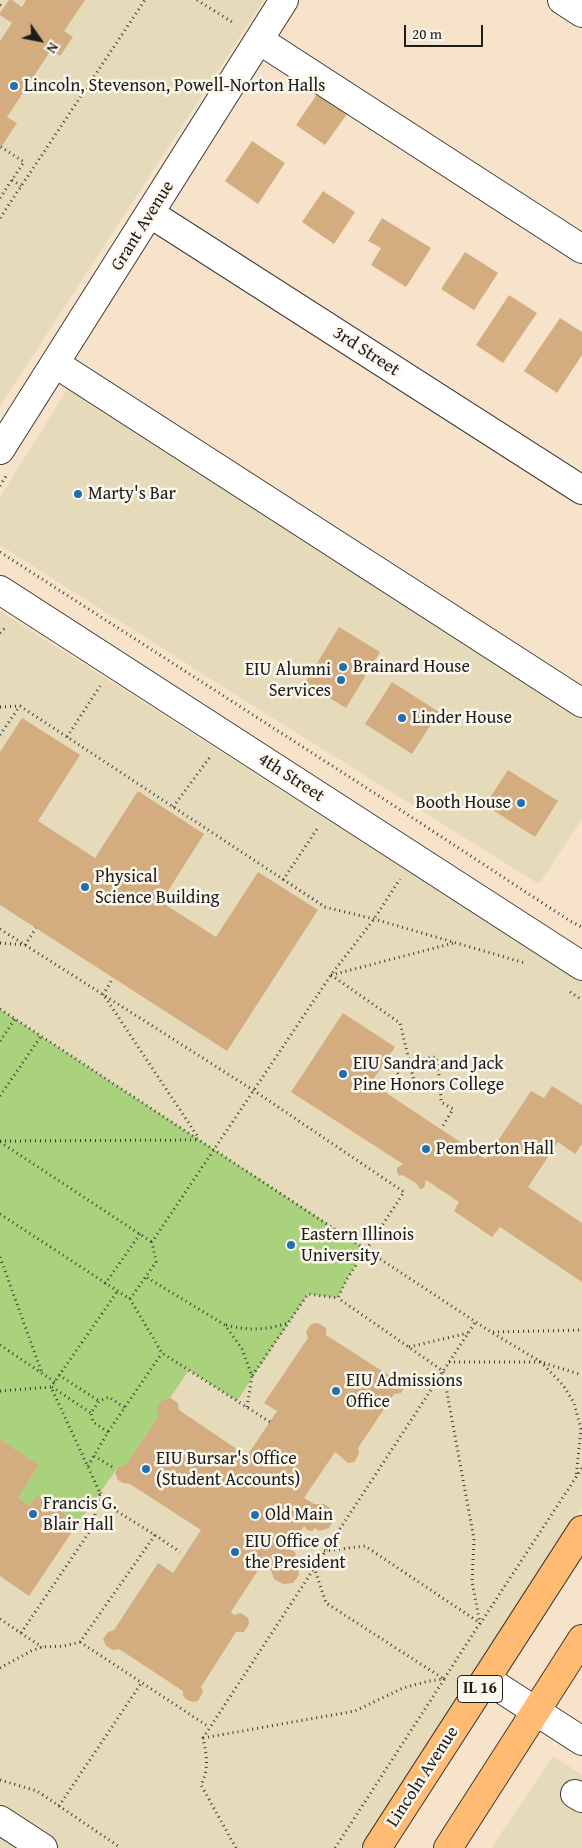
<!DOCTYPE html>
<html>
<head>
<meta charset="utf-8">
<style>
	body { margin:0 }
	#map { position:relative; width:582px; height:1848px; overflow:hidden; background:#f6e3ca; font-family:"Gentium Book Plus",serif }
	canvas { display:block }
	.north { position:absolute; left:15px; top:15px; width:50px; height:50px; -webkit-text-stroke:4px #fbf7ec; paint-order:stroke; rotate:123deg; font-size:14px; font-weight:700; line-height:20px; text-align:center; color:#1c1c1c }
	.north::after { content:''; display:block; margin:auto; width:18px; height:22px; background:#1c1c1c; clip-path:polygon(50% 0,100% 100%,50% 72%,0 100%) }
	.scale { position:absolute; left:404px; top:25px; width:79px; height:22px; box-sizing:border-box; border:2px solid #1c1c1c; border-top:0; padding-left:6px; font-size:15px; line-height:18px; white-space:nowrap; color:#1c1c1c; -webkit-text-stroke:4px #fbf7ec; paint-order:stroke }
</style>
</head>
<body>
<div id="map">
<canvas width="582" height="1848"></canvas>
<div class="north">N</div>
<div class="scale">20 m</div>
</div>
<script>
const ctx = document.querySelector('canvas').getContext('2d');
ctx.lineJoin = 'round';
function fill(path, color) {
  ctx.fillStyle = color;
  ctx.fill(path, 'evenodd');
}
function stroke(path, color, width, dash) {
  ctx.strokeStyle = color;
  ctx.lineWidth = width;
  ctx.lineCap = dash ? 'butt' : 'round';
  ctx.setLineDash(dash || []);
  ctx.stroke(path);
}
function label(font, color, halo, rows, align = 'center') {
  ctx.font = font + ' "Gentium Book Plus",serif';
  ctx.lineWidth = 5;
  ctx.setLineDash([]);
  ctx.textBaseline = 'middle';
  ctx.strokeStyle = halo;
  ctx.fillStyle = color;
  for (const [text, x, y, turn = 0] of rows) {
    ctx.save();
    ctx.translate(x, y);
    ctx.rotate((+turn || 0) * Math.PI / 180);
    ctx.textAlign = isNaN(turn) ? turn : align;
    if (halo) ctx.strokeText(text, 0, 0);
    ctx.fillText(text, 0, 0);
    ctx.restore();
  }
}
const built = new Path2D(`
	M0,0H264L0,406Z
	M72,382L582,711V819L539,884L250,704L0,545V497Z
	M0,611L582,982V1508L360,1848H0Z
	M553,1756L582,1775V1848H491Z`);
const green = new Path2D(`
	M0,1009L366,1249L347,1279L338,1298L308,1294L237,1401L189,1370L170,1398L163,1399L159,1416L126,1465L119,1466L78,1523L37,1495L30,1506L18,1498L39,1465L0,1439Z`);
const building = new Path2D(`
	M9,0H12L22,7L26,0H85L64,31L73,37L60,56L51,50L7,117L17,123L0,149V41L12,23L0,15V13Z
	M318,93L347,114L325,145L296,125Z
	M252,141L285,163L258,204L225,181Z
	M323,191L355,212L334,244L302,222Z
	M382,218L431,248L406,287L371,265L381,248L368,241Z
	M465,252L498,273L474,310L441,289Z
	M509,295L537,313L503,363L476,345Z
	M560,318L582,332V355L557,393L524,371Z
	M339,627L380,652L346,708L305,683Z
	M392,682L439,712L412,754L365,724Z
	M22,718L80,755L38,821L95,858L138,791L204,834L161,902L216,937L258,872L318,910L227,1051L0,905V752Z
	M508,770L558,801L535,837L485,805Z
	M343,1013L395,1047L371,1083L486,1159L531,1091L544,1098L552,1086L582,1105V1144L575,1154L558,1142L528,1187L582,1223V1282L500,1227L492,1237L454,1211L459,1202L426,1180L424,1188L420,1189L416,1183L402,1175L399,1176L397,1172V1168L403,1164L291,1092Z
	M318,1323L326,1328V1335L390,1376H398L404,1380L405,1386L401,1393L394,1394L358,1448L359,1454L354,1462L348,1463L335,1452L304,1498L314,1504H324L333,1510L334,1520L329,1528L319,1531L315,1528L312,1531L307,1530L304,1526L289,1548L295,1552L296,1556L291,1560L297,1564L299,1575L293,1583L283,1584L274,1579L271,1570L262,1564L231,1612L234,1615L241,1613L248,1618L249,1624L244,1632H236L201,1687L203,1692L198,1701L193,1702L187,1700L183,1696V1691L119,1649L113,1650L106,1646L103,1639L108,1632L114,1630L158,1563L173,1573L201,1530L130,1484L123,1483L118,1480L115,1473L119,1466L126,1465L159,1416L157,1408L163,1399L170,1398L178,1403L179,1410L247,1456L277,1411L264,1403L308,1338L306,1332L311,1324Z
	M0,1439L39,1465L18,1498L30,1506L37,1495L78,1523L29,1596L0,1576Z`);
const path = new Path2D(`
	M197,0L232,22
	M0,5L4,8
	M12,180L21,186
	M0,198L24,162L1,147
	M0,218L145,0
	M0,486L6,476
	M0,552L393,805L570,921L582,927
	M0,633L6,627
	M0,707L20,706L325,907L374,919L525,963
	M0,735L19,707
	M67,737L100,686
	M173,807L210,757
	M283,880L319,826
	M0,929L253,1090L404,1192L347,1279L338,1298L308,1294L252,1376L242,1349L225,1325L146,1277
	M0,943L25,945L36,928
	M331,975L400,1023L415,1085L410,1093L403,1084L396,1070L383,1064
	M331,975L454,943
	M570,992L582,1000
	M103,995L113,978
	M105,997L198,1137
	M0,1009L491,1332L541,1362L563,1385L574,1403L581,1429L576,1478
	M0,1041L15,1019
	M384,1064L436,1057L440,1081L441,1102L453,1109L441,1129
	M0,1096L41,1036
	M0,1141L200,1140
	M0,1142L152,1242
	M0,1214L130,1299L162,1353L270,1422
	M0,1257L42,1373
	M105,1284L140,1234
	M130,1299L156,1262L152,1242L331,975L374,919L400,879
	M226,1325C248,1331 266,1330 288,1323
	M493,1332L582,1330
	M0,1345L55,1382
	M409,1347L468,1333
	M449,1362H541L582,1375
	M59,1375L99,1401
	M52,1387L91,1413
	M0,1391L51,1387L117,1292
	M247,1407L252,1376
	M108,1432L93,1422L91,1413L99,1401L109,1397L125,1408
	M94,1456L114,1468
	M88,1466L108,1432L162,1353
	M155,1535L180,1552
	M324,1551L365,1546L480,1623
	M314,1567L326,1603L444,1679
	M0,1619L42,1647
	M480,1624L582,1468
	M21,1633L92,1528L100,1493L51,1387
	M80,1642L209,1727
	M0,1668L31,1651L42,1647L64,1646L80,1642L155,1535L115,1510L100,1493
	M203,1738L355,1711L403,1688L429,1681L444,1679L480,1623L472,1582L474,1539L443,1371L338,1298
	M0,1780L37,1791L121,1848
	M59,1806L142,1682
	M236,1848L201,1785C209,1769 207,1756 203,1738L476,1321
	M335,1848L445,1678`);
const minor = new Path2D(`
	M562,0L582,13
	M259,40L582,249
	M151,214L582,490
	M56,364L582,703
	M0,450L284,0
	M0,590L582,966
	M486,1679L582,1741
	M575,1794L582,1798
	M0,1820L43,1848`);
const major = new Path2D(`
	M377,1848L582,1530
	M448,1848L582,1639`);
const markers = [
	[14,86,5,"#1f6fb2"],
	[78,494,5,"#1f6fb2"],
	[343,667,5,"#1f6fb2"],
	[341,680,5,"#1f6fb2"],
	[402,718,5,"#1f6fb2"],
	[521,803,5,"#1f6fb2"],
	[85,887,5,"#1f6fb2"],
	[343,1074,5,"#1f6fb2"],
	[426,1149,5,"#1f6fb2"],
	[291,1245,5,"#1f6fb2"],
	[336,1391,5,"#1f6fb2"],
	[146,1469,5,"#1f6fb2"],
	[33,1514,5,"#1f6fb2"],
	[255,1515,5,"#1f6fb2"],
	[235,1552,5,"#1f6fb2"]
];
const shields = [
	[480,1689,45]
];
const shieldNames = [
	["IL 16",480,1689]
];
const poiNames = [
	["Lincoln, Stevenson, Powell-Norton Halls",24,86],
	["Marty's Bar",88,494],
	["Brainard House",353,667],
	["EIU Alumni",331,670,"right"],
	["Services",331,691,"right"],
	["Linder House",412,718],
	["Booth House",511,803,"right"],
	["Physical",95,877],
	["Science Building",95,898],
	["EIU Sandra and Jack",353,1064],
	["Pine Honors College",353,1085],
	["Pemberton Hall",436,1149],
	["Eastern Illinois",301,1235],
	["University",301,1256],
	["EIU Admissions",346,1381],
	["Office",346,1402],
	["EIU Bursar's Office",156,1459],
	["(Student Accounts)",156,1480],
	["Francis G.",43,1504],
	["Blair Hall",43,1525],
	["Old Main",265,1515],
	["EIU Office of",245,1542],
	["the President",245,1563]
];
const streetNames = [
	["Grant Avenue",143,226,-58],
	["3rd Street",366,352,33],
	["4th Street",291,778,33],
	["Lincoln Avenue",423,1777,-57]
];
fill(built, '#e5dbba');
fill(green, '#aad27d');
fill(building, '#d3ad80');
stroke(minor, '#3d3a36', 30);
stroke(major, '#3d3a36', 30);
stroke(path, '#3d3a36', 3, [1, 4]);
stroke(minor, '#fff', 28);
stroke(major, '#ffbb71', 28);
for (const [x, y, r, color] of markers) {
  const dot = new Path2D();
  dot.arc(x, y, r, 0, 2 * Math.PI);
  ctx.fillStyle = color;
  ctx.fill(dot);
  stroke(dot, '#fbf7ec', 2);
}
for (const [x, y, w] of shields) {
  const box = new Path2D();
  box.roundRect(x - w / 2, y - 13.5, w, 27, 4);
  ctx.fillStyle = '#fbf7ec';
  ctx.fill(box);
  stroke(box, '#1c1c1c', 1);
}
label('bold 16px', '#1c1c1c', null, shieldNames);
label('18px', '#1c1c1c', '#fbf7ec', poiNames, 'left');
label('18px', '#1c1c1c', '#fbf7ec', streetNames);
</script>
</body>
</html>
